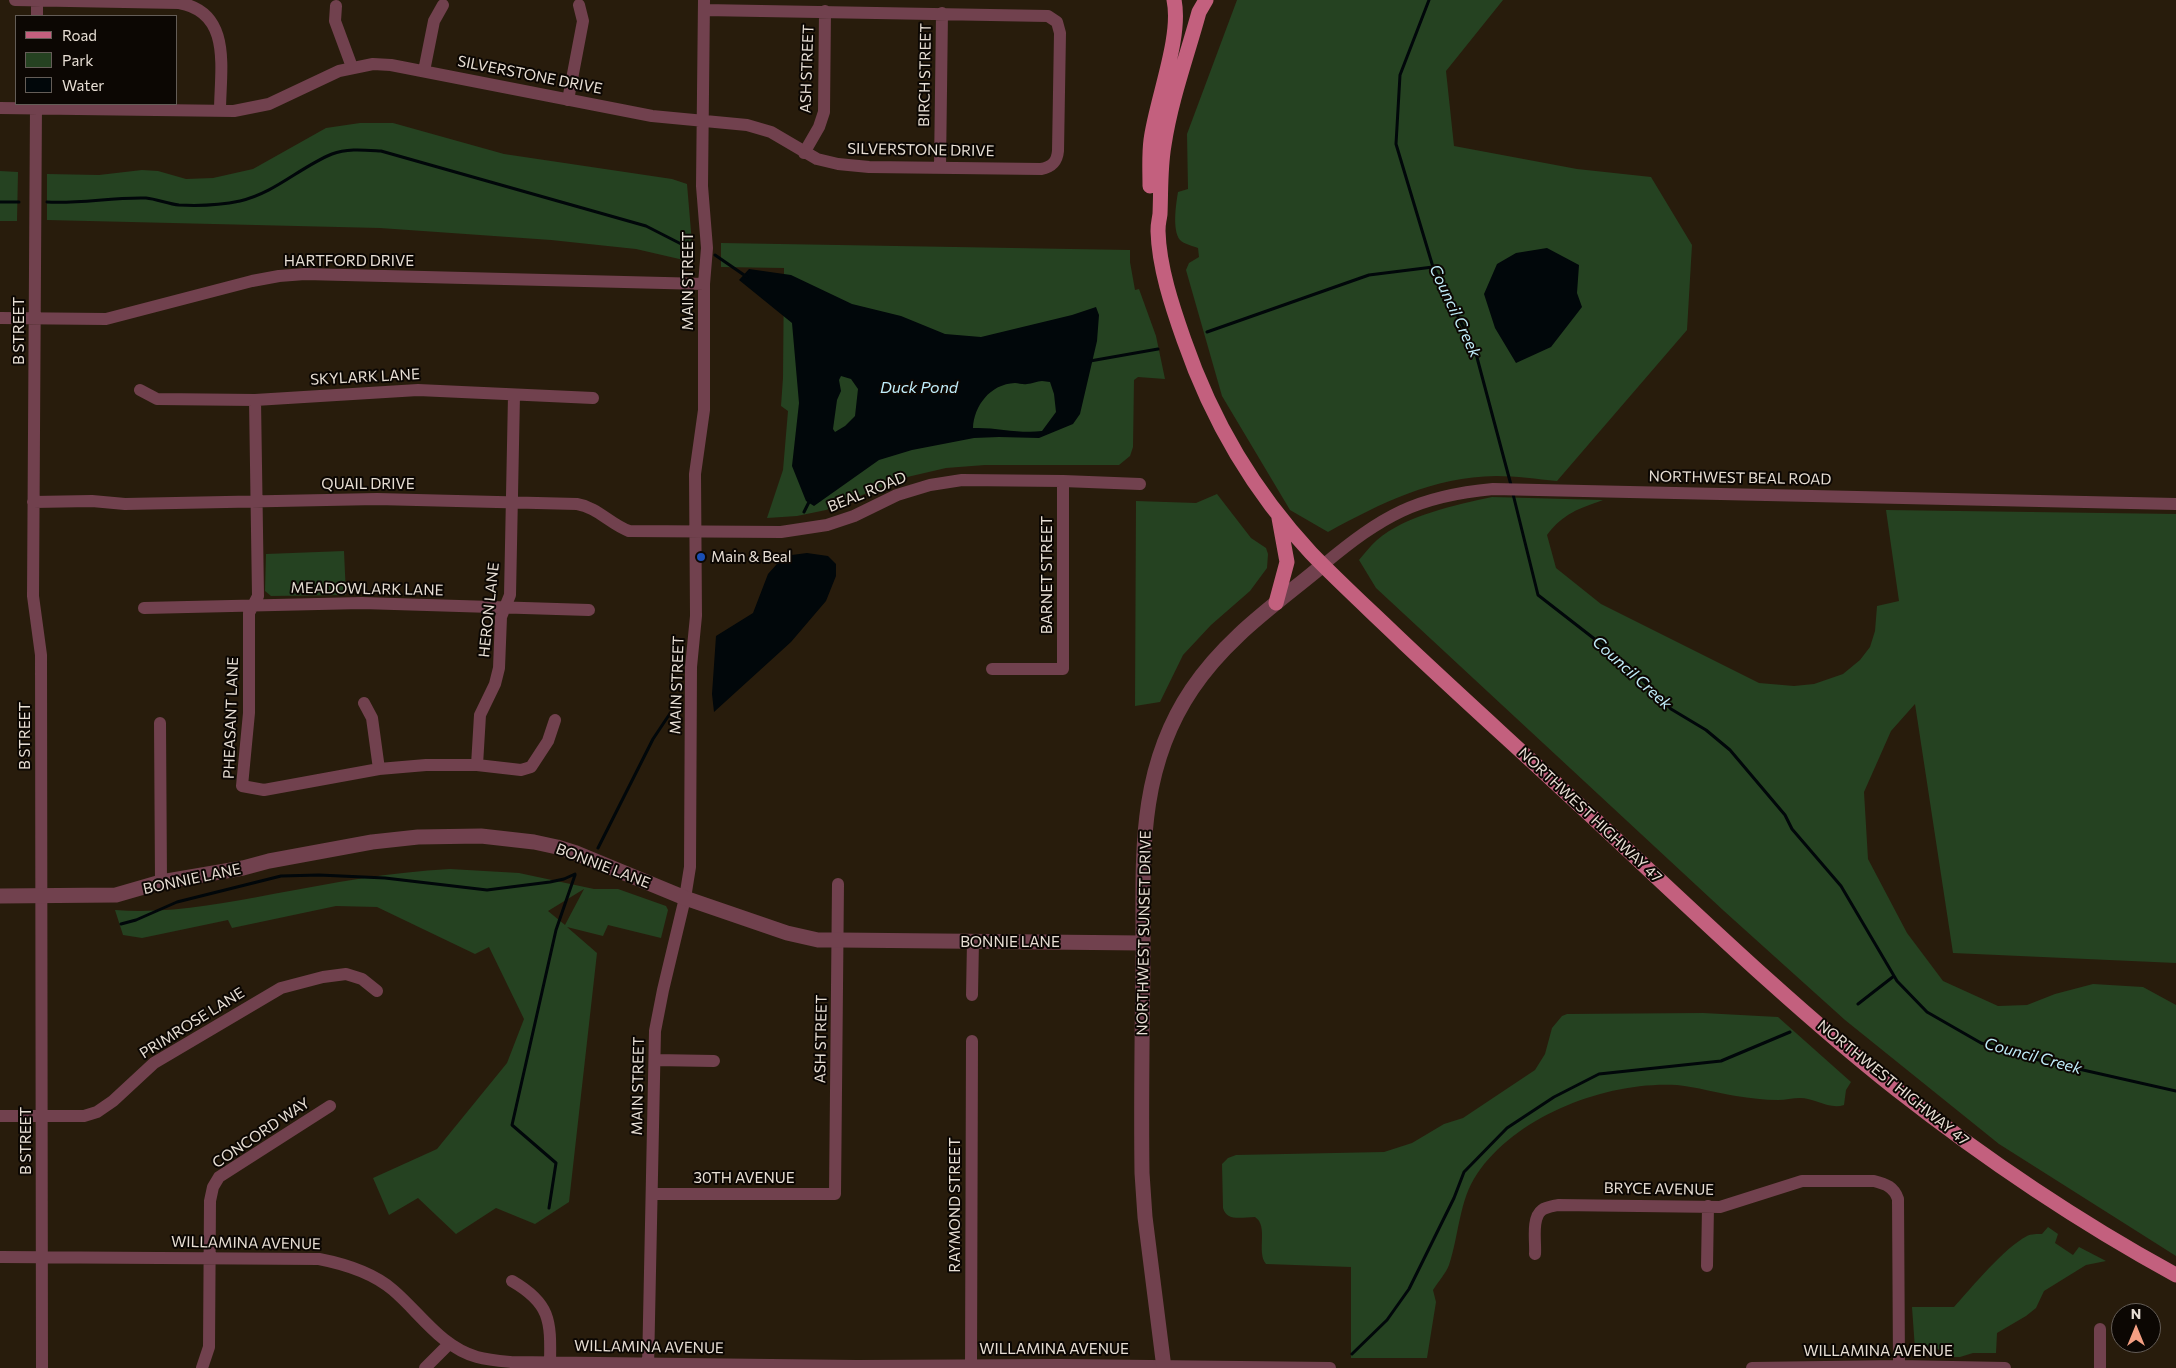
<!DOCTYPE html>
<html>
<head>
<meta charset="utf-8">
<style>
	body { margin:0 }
	#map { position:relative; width:2176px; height:1368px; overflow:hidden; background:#281c0c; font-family:Commissioner,sans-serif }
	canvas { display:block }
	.legend { position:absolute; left:15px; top:15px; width:162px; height:90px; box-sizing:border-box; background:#0c0703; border:1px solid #645d57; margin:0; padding:6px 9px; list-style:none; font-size:15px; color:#e7ded4 }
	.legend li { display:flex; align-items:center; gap:10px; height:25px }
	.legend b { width:25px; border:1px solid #645d57 }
	.north { position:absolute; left:2111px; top:1303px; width:50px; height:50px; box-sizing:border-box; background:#0c0703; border:1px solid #645d57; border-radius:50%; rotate:0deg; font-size:14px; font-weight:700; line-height:20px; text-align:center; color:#e7ded4 }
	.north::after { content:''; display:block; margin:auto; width:18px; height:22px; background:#f39f83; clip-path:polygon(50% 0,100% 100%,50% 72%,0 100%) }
</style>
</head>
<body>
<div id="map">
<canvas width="2176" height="1368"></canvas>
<ul class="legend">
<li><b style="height:6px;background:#c3607e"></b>Road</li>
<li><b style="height:14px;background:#254221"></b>Park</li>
<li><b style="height:14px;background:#01070a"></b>Water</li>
</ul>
<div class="north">N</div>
</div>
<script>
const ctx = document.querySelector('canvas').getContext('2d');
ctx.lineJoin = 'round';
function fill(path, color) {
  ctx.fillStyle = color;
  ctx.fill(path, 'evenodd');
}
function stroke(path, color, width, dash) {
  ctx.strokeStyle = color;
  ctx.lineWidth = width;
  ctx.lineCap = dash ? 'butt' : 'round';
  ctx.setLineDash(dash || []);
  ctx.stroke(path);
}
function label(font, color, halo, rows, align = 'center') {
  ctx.font = font + ' Commissioner,sans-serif';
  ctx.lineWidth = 4;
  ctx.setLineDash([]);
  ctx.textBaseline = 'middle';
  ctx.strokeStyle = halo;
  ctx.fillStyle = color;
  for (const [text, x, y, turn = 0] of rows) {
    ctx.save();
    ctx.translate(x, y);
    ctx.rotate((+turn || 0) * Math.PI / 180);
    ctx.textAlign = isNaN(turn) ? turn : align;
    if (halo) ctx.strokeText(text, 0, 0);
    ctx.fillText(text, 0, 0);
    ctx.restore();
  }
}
const green = new Path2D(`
	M1237,0H1503L1446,71L1454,146L1577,169L1651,177L1692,245L1687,330L1557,481C1537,479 1516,476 1496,476C1433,477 1381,503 1328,532L1290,510L1222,396L1186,270L1189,263L1199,257L1198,248C1193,246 1184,244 1180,240C1172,230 1176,204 1178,192L1188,189L1187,134Z
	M360,123H393L504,154L672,179L687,184L692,243L688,261L636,249L551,240L380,228L47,220V174L99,175L142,170L158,171L186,179L213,178L253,169L326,128Z
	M0,171L18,172L17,221H0Z
	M721,243L1130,250V262L1135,290L1139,289L1156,336L1165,379L1138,377L1134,380L1133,447L1130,456L1119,465H985L946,468L903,478L826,510L797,516L767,518L783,470L788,411L781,406L783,378L784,268L721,267Z
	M1217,494L1251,538L1266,548L1268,554L1267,568L1250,591L1211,625L1183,655L1160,702L1135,706L1136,501L1196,503Z
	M1492,497L1603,500C1578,509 1564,513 1547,535L1556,568L1601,604L1759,683L1794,686L1814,684L1843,674L1860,660L1870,647L1875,631L1877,606L1899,601L1886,510L2176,514V963L1953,953L1915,704L1891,731L1864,792L1868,859L1907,933L1943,981L1998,1006L2027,1005L2055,994L2093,984L2143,987L2176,1005V1256L1999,1144L1845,1020L1724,911L1376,588L1359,560C1365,553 1370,546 1377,540C1406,515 1456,505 1492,497Z
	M344,551L346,595L271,596L265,591L266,554Z
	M450,869L519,873L594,889H618L666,906L668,910L661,938L608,925L603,936L567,927L597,953L569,1202L535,1224L496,1208L456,1234L418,1198L389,1215L373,1178L437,1149L507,1063L524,1019L489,947L475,954L377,907L336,906L232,928L228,920L142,938L123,935L115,910C169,914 220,904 273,894C332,883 390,872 450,869ZM584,889L565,925L548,911Z
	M1703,1013L1778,1017L1851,1082L1846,1090L1844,1105C1830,1110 1814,1098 1800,1098C1793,1098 1785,1100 1778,1100C1764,1100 1750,1098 1736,1096C1717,1093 1697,1087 1677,1085C1607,1081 1517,1115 1477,1174C1459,1200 1459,1236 1449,1265C1446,1273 1438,1282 1433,1290L1436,1302L1427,1358H1351V1267L1266,1264C1256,1252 1269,1226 1255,1217C1242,1217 1227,1222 1223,1208L1222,1164L1228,1158L1236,1155L1384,1152L1412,1143L1444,1124L1463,1118L1535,1070L1545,1054L1552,1028L1562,1016L1567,1014Z
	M2048,1227L2058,1234L2055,1243L2073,1255L2079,1247L2106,1261L2086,1265L2044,1291L2036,1308L2026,1316L1997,1333L1996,1353H1973L1960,1357H1947L1938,1349H1915L1912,1307H1954C1972,1287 2004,1248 2027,1236C2031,1234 2038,1234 2042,1234Z`);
const water = new Path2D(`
	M1547,248L1579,265L1577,293L1582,307L1551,347L1516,363L1495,328L1484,294L1497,264L1516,253Z
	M749,269L791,275L852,304L901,316L945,334L981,337L1072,315L1096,307L1099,315L1097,341L1080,414L1073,424L1039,438L999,437L974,438L912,450L879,460L814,506L806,501L792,466L799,403L792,323L739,280ZM841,376L851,379L858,389L855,416L845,426L835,432L833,429L837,400L841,391L839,380ZM1042,381L1050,382L1054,394L1056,412L1042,431C1019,434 996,427 973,428C974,406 990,384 1015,383C1019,383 1023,385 1027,384C1032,384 1037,381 1042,381Z
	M807,553L828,556L836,564V576L826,601L791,642L714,712L712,694L716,636L753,613L768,574L784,556Z`);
const stream = new Path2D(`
	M1429,0L1400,75L1396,144L1433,267L1475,350L1511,485
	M0,202H19
	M47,202C80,204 112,197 146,198C157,199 168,204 179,205C199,206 221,205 240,201C275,193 300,167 332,154C347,148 365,150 381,151L646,226L689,248
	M715,255L747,277
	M1207,332L1369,275L1433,267
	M1090,361L1158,349
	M1513,494L1538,595L1628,665L1671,709L1706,730L1730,750L1785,815L1792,829L1841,886L1897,981L1927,1012L1981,1043L2030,1058L2176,1091
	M804,512L810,500
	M598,848L653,739L671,712
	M121,924L136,920L177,902L281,876L319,875L385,878L487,890L550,882L564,879L575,874
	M1858,1004L1894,976
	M549,1208L556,1163L512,1125L556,930L575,875
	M1352,1354L1387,1320L1409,1289L1454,1198L1464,1172L1507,1128L1554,1097L1599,1074L1721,1061L1790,1032`);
const minor = new Path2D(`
	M15,0L179,3C233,12 220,71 220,111
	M336,6L335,21L352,67
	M37,16V0
	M424,71L434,21L443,5
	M568,100L583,21L579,5
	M36,104L33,596L41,655L42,1368
	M0,108L234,111L269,104L339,71L373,64L391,65L652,116L747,125L771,132L817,159L838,164L869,167L1041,169C1052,167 1057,162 1058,151L1060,33L1057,22L1048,16L704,10
	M804,153L819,127L824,112L825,11
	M940,168L942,13
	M0,318L106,319L252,281L279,276L305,274L704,284
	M140,390L157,399L255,400L418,390L593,398
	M255,400L258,596L249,613V713L242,786L264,790L379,769L426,765H477L521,770L531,767L548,741L555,720
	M33,502L92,501L125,504L377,499L577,504C597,507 610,524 629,531L781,532L827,525L854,516L897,495L930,485L962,480L1063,481L1140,484
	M1323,565C1382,516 1416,496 1493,489L2176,504
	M144,608L362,603L589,610
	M992,669H1063V481
	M364,703L372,718L379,769
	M160,723L161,882
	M477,765L480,715L495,684L499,668L501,617L510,595L514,395
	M972,995L973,941
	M655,1060L714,1061
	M0,1116H84L97,1112L113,1101L154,1063L281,988L323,977L346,974L362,979L377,991
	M653,1194H835L838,884
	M1535,1254C1536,1243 1531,1218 1542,1210C1546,1207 1554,1206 1558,1205L1720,1207L1802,1181H1874C1886,1184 1894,1187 1898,1199L1899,1366
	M0,1257L319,1259C345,1264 372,1272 393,1290C420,1313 441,1347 477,1357C488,1360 500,1361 511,1362L857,1366L1060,1365L1330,1368
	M1707,1266L1708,1206
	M512,1281C550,1303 551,1320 550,1362
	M2100,1329V1368
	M202,1368L209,1347L210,1201L213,1187L219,1177L330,1106
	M425,1368L449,1344
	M648,1368L655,1031L663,990L685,898L690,867L691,667L696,616L695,474L704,410V284L707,248L702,186L704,0
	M971,1368L972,1041
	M1752,1368L1899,1366L2005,1368`);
const tertiary = new Path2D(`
	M0,896L116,895L161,882L243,868L269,861L372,842L418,837L481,836L534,842L557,847L576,853L685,898L787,933L818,940H839L1143,943
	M1164,1368L1145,1217L1142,1173C1141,1103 1142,1034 1143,964C1144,867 1134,775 1192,689C1227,637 1275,605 1323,565`);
const primary = new Path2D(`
	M1206,0L1199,12C1187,56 1171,99 1164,145C1160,168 1161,190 1160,214C1159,222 1158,222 1158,231C1159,267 1172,306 1184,340C1211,418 1254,492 1311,553C1341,584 1373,613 1404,643C1460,696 1518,748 1575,801C1680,898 1784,1000 1896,1089C1984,1158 2077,1221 2176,1275
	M1150,186C1150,171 1149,155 1151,140C1156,101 1182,37 1174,0
	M1276,603L1287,562L1279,518`);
const markers = [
	[701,557,5,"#1a4fb4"]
];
const streetNames = [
	["ASH STREET",807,69,-88],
	["SILVERSTONE DRIVE",530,75,11],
	["BIRCH STREET",925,75,-89],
	["SILVERSTONE DRIVE",921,150,1],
	["HARTFORD DRIVE",349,261],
	["MAIN STREET",688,281,-90],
	["B STREET",19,331,-90],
	["SKYLARK LANE",365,377,-3],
	["NORTHWEST BEAL ROAD",1740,478,1],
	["QUAIL DRIVE",368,484],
	["BEAL ROAD",867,492,-22],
	["BARNET STREET",1047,575,-90],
	["MEADOWLARK LANE",367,589,1],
	["HERON LANE",489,610,-84],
	["MAIN STREET",677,685,-88],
	["PHEASANT LANE",231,718,-88],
	["B STREET",25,736,-90],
	["NORTHWEST HIGHWAY 47",1590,815,43],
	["BONNIE LANE",603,866,21],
	["BONNIE LANE",192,879,-12],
	["NORTHWEST SUNSET DRIVE",1144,933,-89],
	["BONNIE LANE",1010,942],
	["PRIMROSE LANE",192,1023,-32],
	["ASH STREET",821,1039,-89],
	["NORTHWEST HIGHWAY 47",1893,1083,39],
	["MAIN STREET",638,1086,-89],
	["CONCORD WAY",261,1133,-34],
	["B STREET",26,1141,-90],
	["30TH AVENUE",744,1178],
	["BRYCE AVENUE",1659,1189,1],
	["RAYMOND STREET",955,1205,-90],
	["WILLAMINA AVENUE",246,1243,1],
	["WILLAMINA AVENUE",649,1347,1],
	["WILLAMINA AVENUE",1054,1349],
	["WILLAMINA AVENUE",1878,1351]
];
const poiNames = [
	["Main & Beal",711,557]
];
const waterNames = [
	["Council Creek",1455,311,65],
	["Duck Pond",919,388],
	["Council Creek",1632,673,42],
	["Council Creek",2033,1056,15]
];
fill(green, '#254221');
fill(water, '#01070a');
stroke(stream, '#01070a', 3);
stroke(minor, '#71414e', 12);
stroke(tertiary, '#71414e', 15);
stroke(primary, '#c3607e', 15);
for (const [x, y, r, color] of markers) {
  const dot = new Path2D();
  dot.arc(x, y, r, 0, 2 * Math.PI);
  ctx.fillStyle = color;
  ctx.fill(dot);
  stroke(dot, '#0c0703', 2);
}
label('15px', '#e7ded4', '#0c0703', streetNames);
label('15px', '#e7ded4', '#0c0703', poiNames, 'left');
label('italic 16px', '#c0edfa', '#0c0703', waterNames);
</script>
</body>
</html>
